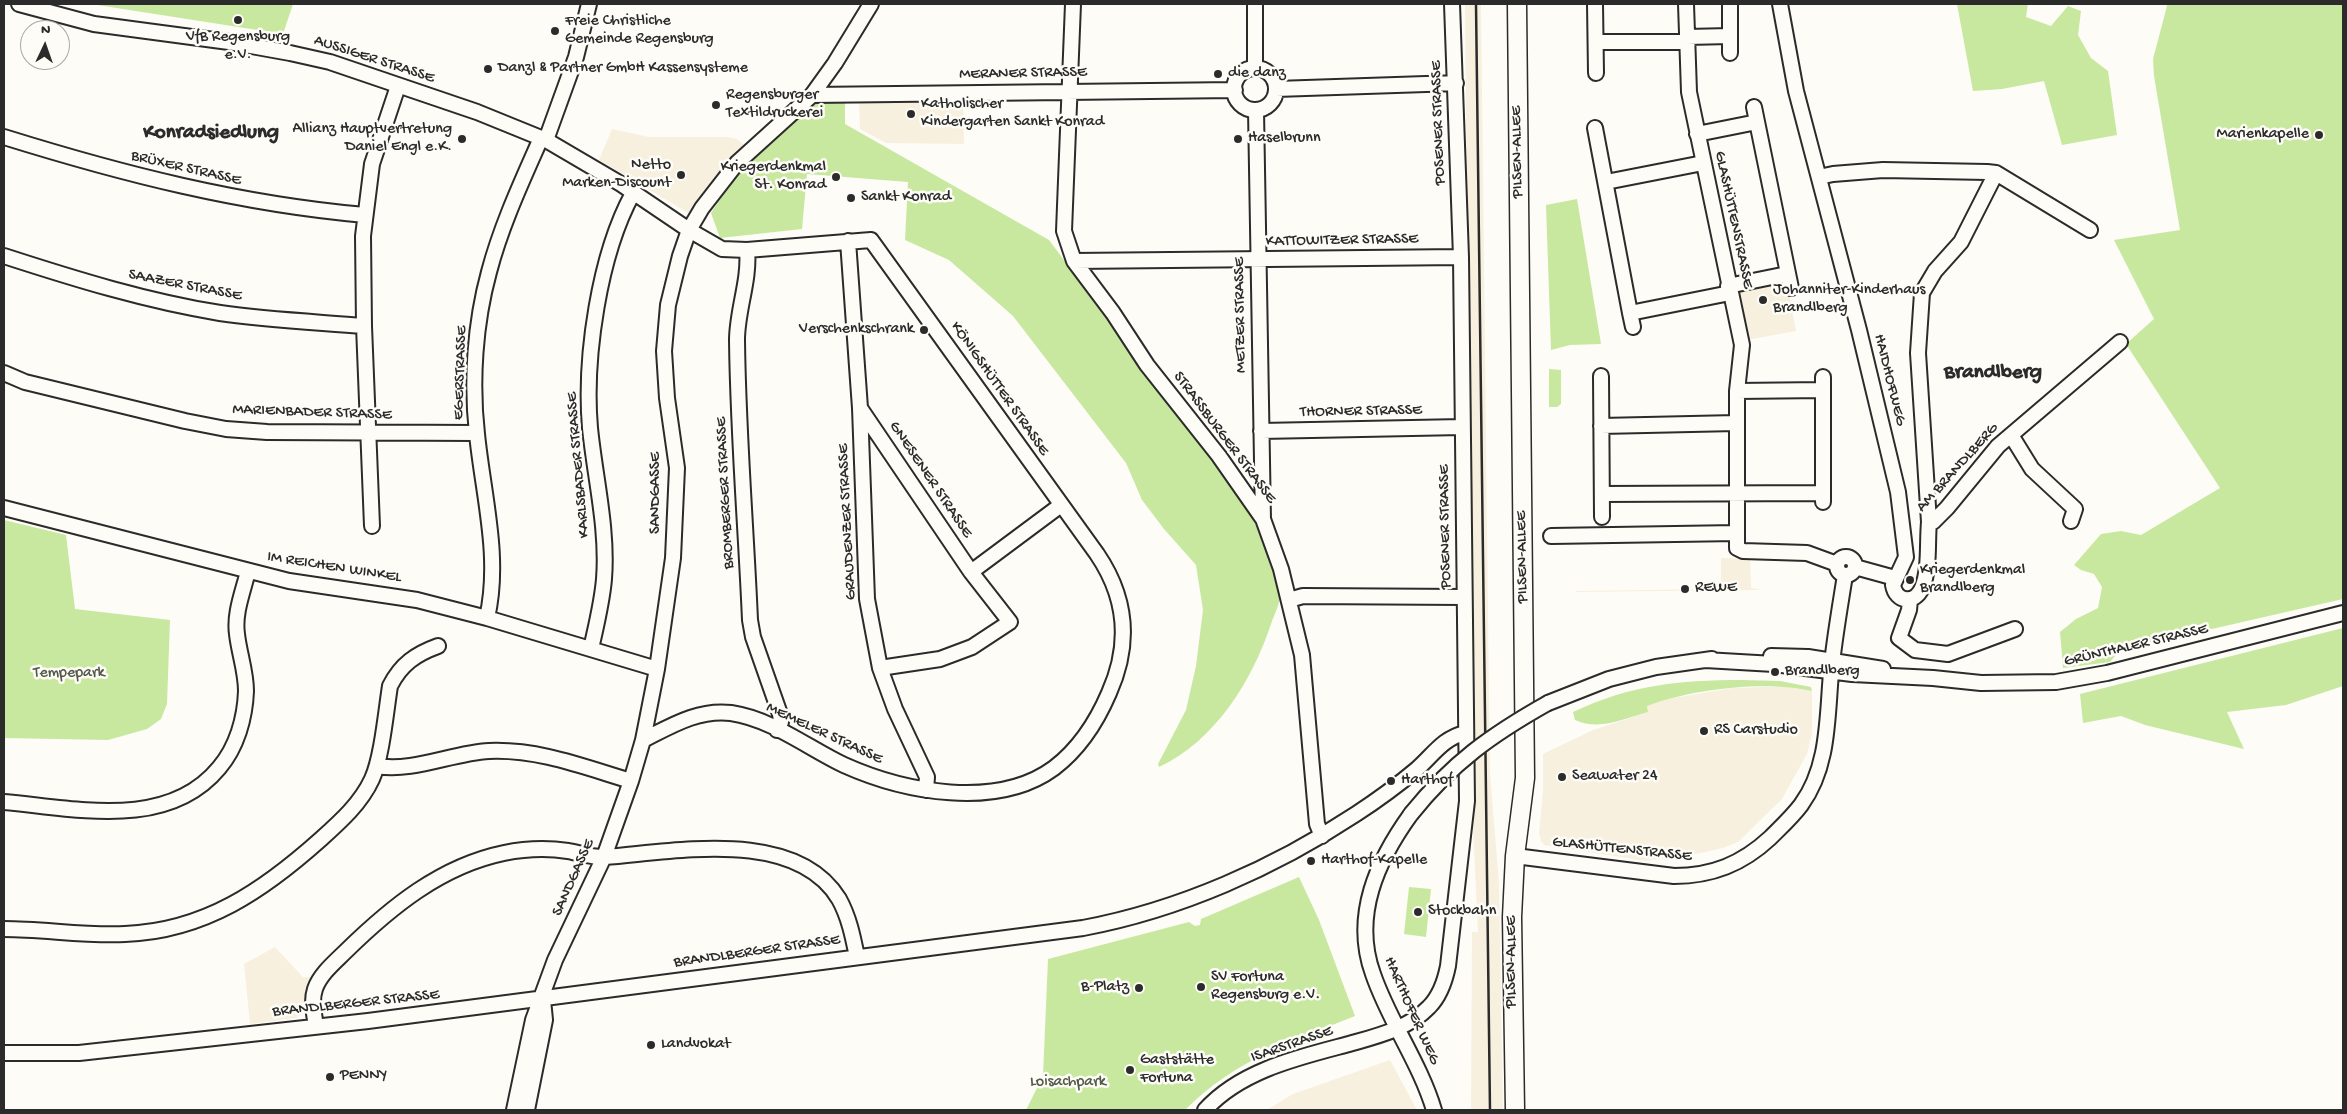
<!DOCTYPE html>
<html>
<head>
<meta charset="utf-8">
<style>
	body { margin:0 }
	#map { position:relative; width:2347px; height:1114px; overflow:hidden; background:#fdfcf7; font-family:"Gochi Hand",sans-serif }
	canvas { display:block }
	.frame { position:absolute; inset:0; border:5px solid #2b2b2b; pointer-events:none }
	.north { position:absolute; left:20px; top:20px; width:50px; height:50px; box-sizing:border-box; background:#fdfcf7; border:1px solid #a9a8a5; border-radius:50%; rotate:3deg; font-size:14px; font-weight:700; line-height:20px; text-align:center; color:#2b2b2b }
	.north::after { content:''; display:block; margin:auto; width:18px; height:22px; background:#2b2b2b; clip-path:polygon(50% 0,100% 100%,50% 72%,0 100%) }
</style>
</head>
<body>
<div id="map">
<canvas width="2347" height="1114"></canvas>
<div class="frame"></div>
<div class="north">N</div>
</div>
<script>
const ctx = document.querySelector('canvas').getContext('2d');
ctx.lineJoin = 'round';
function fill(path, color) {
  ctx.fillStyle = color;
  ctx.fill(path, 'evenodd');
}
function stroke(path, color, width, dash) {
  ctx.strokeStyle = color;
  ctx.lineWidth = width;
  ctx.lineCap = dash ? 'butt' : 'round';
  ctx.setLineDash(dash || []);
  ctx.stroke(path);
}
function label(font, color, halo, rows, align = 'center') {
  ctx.font = font + ' "Gochi Hand",sans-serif';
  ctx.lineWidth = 5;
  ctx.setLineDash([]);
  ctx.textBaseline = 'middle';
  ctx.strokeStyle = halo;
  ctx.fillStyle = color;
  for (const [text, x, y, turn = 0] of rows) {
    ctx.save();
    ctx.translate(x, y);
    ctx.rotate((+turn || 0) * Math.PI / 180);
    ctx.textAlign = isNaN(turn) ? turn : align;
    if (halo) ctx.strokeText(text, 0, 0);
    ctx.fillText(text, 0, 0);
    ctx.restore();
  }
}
const built = new Path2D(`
	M1465,4H1481L1489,702L1490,773L1499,884L1503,1110H1471L1472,932H1478L1473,826Z
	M963,99L964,144L886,143L860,129L859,100Z
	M612,129L649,137H727L737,139L744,145L690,214L599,160Z
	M1784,283L1788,289L1796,331L1747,340L1738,291Z
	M1721,558L1750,559L1751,588L1761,590L1576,592V591L1721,589Z
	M1791,686L1812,691V734L1807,754L1782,799L1738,842L1723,848L1701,853L1646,861L1544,845L1541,841L1539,834L1543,791V754L1593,730L1648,712L1647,706L1667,699L1733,688Z
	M275,947L303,977H311L306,996V1012L295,1018L250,1024L244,964Z
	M1390,1060L1417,1110H1267L1293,1094Z`);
const green = new Path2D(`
	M91,4H293L283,34Z
	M1957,4H2028L2026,17L2051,26L2068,6L2081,11L2078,35L2091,58L2108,71L2117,135L2062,145L2044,81L2002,89L1973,91Z
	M2166,4H2343V599L2120,650L2110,662L2063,668L2060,632L2076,619L2098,608L2102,587L2094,574L2081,570L2074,565L2101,534L2121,531L2141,535L2220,488L2126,344L2154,319L2114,240L2180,230L2154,76L2153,59L2167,6Z
	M817,102H845V124L1049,240L1238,493C1252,517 1281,568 1280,595C1280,604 1274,615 1271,624C1252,681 1215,741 1159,767L1158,764L1186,710L1196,666L1203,610L1196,565L1164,529L1142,500L1126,463L1013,316L949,260L905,240L908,182L807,174L802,229L720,238L711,213L729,185L747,165Z
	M1577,199L1601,344L1570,345L1551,350L1546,205Z
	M1549,369L1561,370V404L1557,407H1549Z
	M4,520L66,535L75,609L170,620L167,704L161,719L147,729L108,740L4,738Z
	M2343,628V686L2286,705L2227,712L2244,749L2145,725L2121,716L2083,723L2080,694Z
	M1742,680L1780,681L1811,687L1812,691C1766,680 1691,689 1647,706L1648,712C1623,719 1599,731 1575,720L1573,712C1631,685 1678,680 1742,680Z
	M1299,877L1319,920L1355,1016C1290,1042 1235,1060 1185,1110H1026L1043,1076L1048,959L1189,922L1195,926L1200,925L1201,919Z
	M1409,887L1431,889L1426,937L1404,934Z`);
const minor = new Path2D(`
	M19,4L94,24L229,42L290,53L330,62L477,112L546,140L621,184L689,230L722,249L747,250L871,240L1097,554C1127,598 1131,644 1109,693C1097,721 1079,749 1054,768C997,810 904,792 844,765C808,748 772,719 731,713C698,709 671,726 643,740
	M1073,4L1064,231L1074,261L1113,313L1147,365L1219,456L1263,519L1281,569L1302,655L1317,824L1322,836
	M1255,4V68
	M1595,4L1596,73
	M1686,4L1689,92L1742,345L1737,391V548L1743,551L1807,553L1837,564
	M1730,4V53
	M1780,4L1796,91L1859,330L1898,492L1906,557L1893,585C1896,603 1915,604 1922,588C1930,569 1927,543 1929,522H1933L1947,508L1998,446L2120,342
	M1687,37L1730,36
	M1596,42H1688
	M1234 89a21 21 0 1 1 42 0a21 21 0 1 1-42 0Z
	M1276,89L1456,83
	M812,95L1235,90
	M1754,107L1791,288
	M1256,110L1263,519
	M1595,128L1630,313L1730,293
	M1697,134L1757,122
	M4,137C123,174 240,204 365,215
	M546,140L576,57L589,4
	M1819,177L1833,174L1883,170L1987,172L1996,173L2090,230
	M1606,182L1703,163
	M848,241L860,408L867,599L880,668L895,709L927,777L926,790
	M747,250C750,280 737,310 737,340C738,434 746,527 750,620L753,637L780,714L781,722L777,730
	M4,256C75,279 146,301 220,313C268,320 316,322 364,326
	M1074,261L1461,257
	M1728,286L1787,274
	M1630,313L1633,327
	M4,373L25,382L185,421L226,429L267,432L477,433
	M1601,376L1602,517
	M1823,377V502
	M1737,391L1823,390
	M860,408L971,572L1010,622L972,647L940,659L880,668
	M1601,426L1736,423
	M1261,431L1462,427
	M2011,435L2032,469L2075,509L2071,521
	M1602,494L1823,493
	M4,508L289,581L417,600L487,618L657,669
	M1929,522L1918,353L1922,293L1935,271L1961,242L1996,173
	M372,526L364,326L363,236L372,164L398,86
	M1551,536L1737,533
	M1837 566a9 9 0 1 1 18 0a9 9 0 1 1-18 0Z
	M1855,567L1895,578
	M971,572L1061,505
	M1289,600L1303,596L1464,597
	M1910,600L1909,610L1899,638L1915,650L1948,654L2015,629
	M487,618C501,557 483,495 477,434C471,381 475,323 489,272C501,226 522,181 541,138
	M591,649C596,626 602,603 604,579C608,529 595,478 590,428C584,358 599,255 633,193
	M1771,656L1808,657L1883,669
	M1705,660L1774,664L1852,674L1933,678L1981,683L2056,682L2107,673L2343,613
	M1548,703L1609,679L1656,667L1712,659
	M377,766C414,772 452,753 489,751C539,749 584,767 631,781
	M4,802C74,808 167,831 219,768C237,747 245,718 246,691C246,671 239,653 237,634C234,613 243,592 248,571
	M1411,814C1377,861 1352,916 1373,974C1389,1021 1420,1063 1434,1110
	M1515,856L1674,876C1712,876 1742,864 1770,838C1781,827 1792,817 1801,805C1829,767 1827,718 1831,673C1834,640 1840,607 1845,575
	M4,929C44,929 85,936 125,934C205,931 264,890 321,839C341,821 361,803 372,779C382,757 386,711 390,686C401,664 416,654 438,646
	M316,1026C314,1014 311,1001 315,989C320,974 335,962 346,951C391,907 441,866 504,853C524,849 548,848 568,851C580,853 593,858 605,857C674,852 795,827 839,899C849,917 853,937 857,957
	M4,1053H79L368,1021L1083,928C1179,910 1274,868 1356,814C1376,801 1398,785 1417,769C1433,755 1443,738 1465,733
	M514,1110L533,1020L555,960L604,857L631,781L643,740L657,669L673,558L677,468L667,398L664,351L668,305L680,256L689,230L702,208L737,163L812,95L835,63L871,4
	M527,1110L545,1020L543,1000
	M1205,1110C1241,1070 1300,1057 1349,1044C1377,1036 1408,1029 1429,1007C1439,997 1445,981 1448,966L1467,801L1461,257L1452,4`);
const major = new Path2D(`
	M1515,1110L1512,917L1515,856L1525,778L1517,4`);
const rail = new Path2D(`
	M1476,4L1490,1110`);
const minorBridge = new Path2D(`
	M1411,814C1452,763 1491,735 1548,703`);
const markers = [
	[238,20,5,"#2b2b2b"],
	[555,31,5,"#2b2b2b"],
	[488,69,5,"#2b2b2b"],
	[1218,74,5,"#2b2b2b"],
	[716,105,5,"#2b2b2b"],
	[911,114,5,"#2b2b2b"],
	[2319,135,5,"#2b2b2b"],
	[462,139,5,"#2b2b2b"],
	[1238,139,5,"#2b2b2b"],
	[681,175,5,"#2b2b2b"],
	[836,177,5,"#2b2b2b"],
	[851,198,5,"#2b2b2b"],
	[1763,300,5,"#2b2b2b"],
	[924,330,5,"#2b2b2b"],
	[1910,580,5,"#2b2b2b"],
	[1685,589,5,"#2b2b2b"],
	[1775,672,5,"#2b2b2b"],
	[1704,731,5,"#2b2b2b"],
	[1562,777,5,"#2b2b2b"],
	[1391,781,5,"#2b2b2b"],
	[1311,861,5,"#2b2b2b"],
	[1418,912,5,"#2b2b2b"],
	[1201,987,5,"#2b2b2b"],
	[1139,988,5,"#2b2b2b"],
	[651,1045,5,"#2b2b2b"],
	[1130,1070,5,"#2b2b2b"],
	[330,1077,5,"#2b2b2b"]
];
const poiNames = [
	["Freie Christliche",565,22],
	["Gemeinde Regensburg",565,40],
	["VfB Regensburg",238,38,"center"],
	["e.V.",238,56,"center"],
	["Danzl & Partner GmbH Kassensysteme",498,69],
	["die danz",1228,74],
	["Regensburger",726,96],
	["Textildruckerei",726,114],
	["Katholischer",921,105],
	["Kindergarten Sankt Konrad",921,123],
	["Allianz Hauptvertretung",452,130,"right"],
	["Daniel Engl e.K.",452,148,"right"],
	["Marienkapelle",2309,135,"right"],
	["Haselbrunn",1248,139],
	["Netto",671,166,"right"],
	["Marken-Discount",671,184,"right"],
	["Kriegerdenkmal",826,168,"right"],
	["St. Konrad",826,186,"right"],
	["Sankt Konrad",861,198],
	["Johanniter-Kinderhaus",1773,291],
	["Brandlberg",1773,309],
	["Verschenkschrank",914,330,"right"],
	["Kriegerdenkmal",1920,571],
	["Brandlberg",1920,589],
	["REWE",1695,589],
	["Brandlberg",1785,672],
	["RS Carstudio",1714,731],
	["Seawater 24",1572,777],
	["Harthof",1401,781],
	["Harthof-Kapelle",1321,861],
	["Stockbahn",1428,912],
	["SV Fortuna",1211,978],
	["Regensburg e.V.",1211,996],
	["B-Platz",1129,988,"right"],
	["Landvokat",661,1045],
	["Gaststätte",1140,1061],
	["Fortuna",1140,1079],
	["PENNY",340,1077]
];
const streetNames = [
	["AUSSIGER STRASSE",374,60,18],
	["MERANER STRASSE",1023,74,-1],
	["POSENER STRASSE",1439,123,-92],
	["PILSEN-ALLEE",1518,152,-91],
	["BRÜXER STRASSE",186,169,13],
	["GLASHÜTTENSTRASSE",1733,220,78],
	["KATTOWITZER STRASSE",1342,241,-1],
	["SAAZER STRASSE",185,286,11],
	["METZER STRASSE",1241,315,-91],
	["EGERSTRASSE",461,373,-88],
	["HAIDHOFWEG",1889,380,76],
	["KÖNIGSHÜTTER STRASSE",999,389,55],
	["THORNER STRASSE",1361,412,-1],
	["MARIENBADER STRASSE",312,413,2],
	["STRASSBURGER STRASSE",1224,438,53],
	["KARLSBADER STRASSE",579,465,-95],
	["AM BRANDLBERG",1958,468,-48],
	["GNESENER STRASSE",930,480,56],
	["SANDGASSE",657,493,-90],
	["BROMBERGER STRASSE",726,493,-93],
	["GRAUDENZER STRASSE",848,522,-93],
	["POSENER STRASSE",1446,527,-91],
	["PILSEN-ALLEE",1523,557,-91],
	["IM REICHEN WINKEL",334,568,9],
	["GRÜNTHALER STRASSE",2136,646,-13],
	["MEMELER STRASSE",824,734,25],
	["GLASHÜTTENSTRASSE",1622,850,6],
	["SANDGASSE",574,878,-66],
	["BRANDLBERGER STRASSE",757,952,-8],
	["PILSEN-ALLEE",1513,962,-90],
	["BRANDLBERGER STRASSE",356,1004,-6],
	["HARTHOFER WEG",1411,1011,66],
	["ISARSTRASSE",1292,1045,-19]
];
const parkNames = [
	["Tempepark",69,674],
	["Loisachpark",1068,1083]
];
const districtNames = [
	["Konradsiedlung",211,134],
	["Brandlberg",1993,374]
];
fill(built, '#f8f0de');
fill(green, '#c8e8a0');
stroke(minor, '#2b2b2b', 18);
stroke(major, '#2b2b2b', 21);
stroke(minor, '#fdfcf7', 14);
stroke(major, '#fdfcf7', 18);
stroke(rail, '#2b2b2b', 2.5);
stroke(minorBridge, '#2b2b2b', 18, []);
stroke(minorBridge, '#fdfcf7', 14);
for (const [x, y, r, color] of markers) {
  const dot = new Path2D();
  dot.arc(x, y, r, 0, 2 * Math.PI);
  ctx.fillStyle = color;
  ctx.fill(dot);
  stroke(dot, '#fdfcf7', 2);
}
label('16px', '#2b2b2b', '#fdfcf7', poiNames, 'left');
label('16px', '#2b2b2b', '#fdfcf7', streetNames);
label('16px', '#525a48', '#fdfcf7', parkNames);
label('bold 21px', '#2b2b2b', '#fdfcf7', districtNames);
</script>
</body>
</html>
